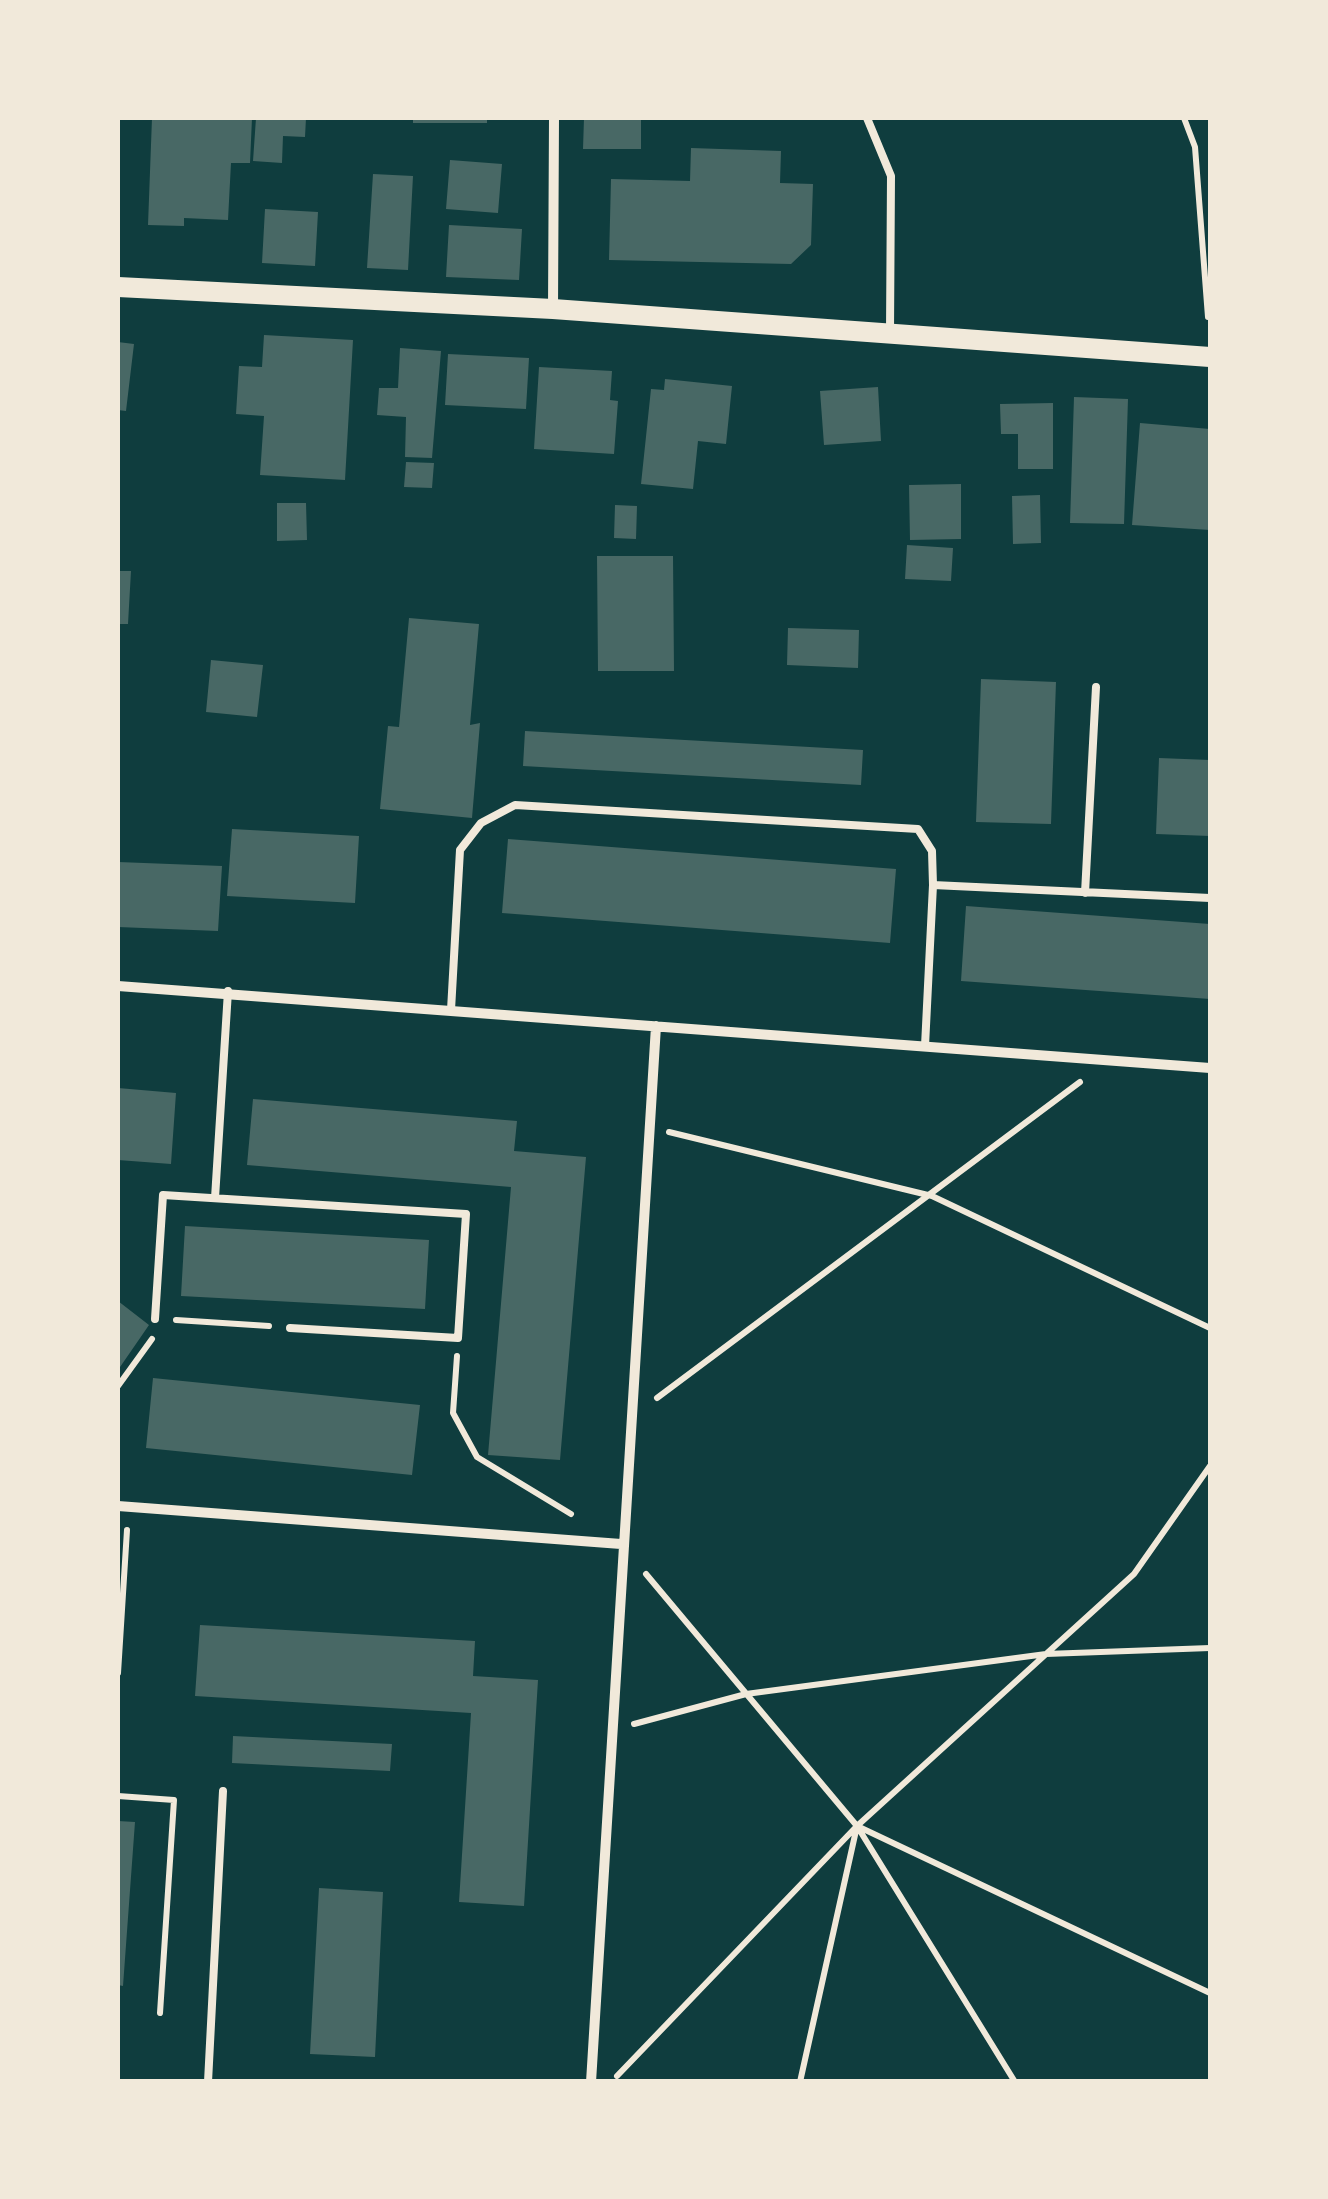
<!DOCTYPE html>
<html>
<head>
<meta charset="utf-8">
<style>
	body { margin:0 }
	#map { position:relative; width:1328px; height:2199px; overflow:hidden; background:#0f3d3e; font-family:Raleway,sans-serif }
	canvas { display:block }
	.frame { position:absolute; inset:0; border:120px solid #f1e9da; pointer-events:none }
</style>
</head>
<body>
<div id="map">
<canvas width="1328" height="2199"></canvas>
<div class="frame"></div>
</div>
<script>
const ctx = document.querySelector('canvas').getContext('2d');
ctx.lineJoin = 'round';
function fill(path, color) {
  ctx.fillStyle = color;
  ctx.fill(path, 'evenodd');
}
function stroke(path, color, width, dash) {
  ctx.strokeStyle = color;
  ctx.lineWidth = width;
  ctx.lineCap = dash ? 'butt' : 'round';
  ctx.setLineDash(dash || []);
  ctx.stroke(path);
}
const building = new Path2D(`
	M152,118H252L250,163H231L228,220L184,218V226L148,225Z
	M256,118H306L305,137L283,136L282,163L253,161Z
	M413,118H487V123H413Z
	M584,118H641V149H583Z
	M691,148L781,151L780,183L813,184L811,245L791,264L609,260L611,179L690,181Z
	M450,160L502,164L498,213L446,209Z
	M373,174L413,176L408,270L367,268Z
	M265,209L318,212L315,266L262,263Z
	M449,225L522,229L519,280L446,277Z
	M264,335L353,340L345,480L260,475L264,416L236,414L239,366L262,367Z
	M118,342L134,344L126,411L118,410Z
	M400,348L441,351L432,458L405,457L406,417L377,415L379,388H398Z
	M448,354L529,358L526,409L445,405Z
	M539,367L612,371L610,400L618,401L614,454L534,449Z
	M665,379L732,386L726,444L698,441L693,489L641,484L651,389L664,390Z
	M878,387L881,441L824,445L820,391Z
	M1074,397L1128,399L1124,524L1070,523Z
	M1053,403V469H1018V434H1001L1000,404Z
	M1140,423L1210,429V530L1132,525Z
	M406,462L434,463L432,488L404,487Z
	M961,484V539L910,540L909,485Z
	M1040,495L1041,543L1013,544L1012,496Z
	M277,503H306L307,540L277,541Z
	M615,505L637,506L636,539L614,538Z
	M907,545L953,548L951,581L905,579Z
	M597,556H673L674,671H598Z
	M118,571H131L128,624H118Z
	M409,618L479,624L470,725L480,723L472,818L380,809L388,726L399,727Z
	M788,628L859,630L858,668L787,665Z
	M211,660L263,665L257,717L206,712Z
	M981,679L1056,682L1051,824L976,822Z
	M525,731L863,750L861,785L523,766Z
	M1159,758L1210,760V836L1156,834Z
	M232,829L359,836L355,903L227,896Z
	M508,839L896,869L890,943L502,913Z
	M118,862L222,866L218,931L118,927Z
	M966,906L1210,924V999L961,981Z
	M118,1088L176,1093L171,1164L118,1160Z
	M253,1099L517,1121L514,1151L586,1157L560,1460L488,1455L511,1187L247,1165Z
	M185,1226L429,1240L425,1309L181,1296Z
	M118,1301L149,1325L118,1370Z
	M153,1378L420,1405L412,1475L146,1448Z
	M200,1625L475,1641L473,1676L538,1680L524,1906L459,1902L471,1713L195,1696Z
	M233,1736L392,1744L390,1771L232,1763Z
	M118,1821L135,1822L123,1986L118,1985Z
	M319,1888L383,1892L375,2057L310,2054Z`);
const path = new Path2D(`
	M1184,118L1195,147L1208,317
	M669,1132L932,1196L1210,1328
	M176,1320L269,1326
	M457,1356L453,1413L477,1457L571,1514
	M118,1386L152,1339
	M657,1398L1080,1082
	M646,1574L857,1826L1015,2082
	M118,1673L127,1530
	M634,1724L746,1694L1046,1654L1210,1648
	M118,1796L174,1800L160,2013
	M617,2076L857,1826L1134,1574L1210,1466
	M800,2082L857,1826L1210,1993`);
const service = new Path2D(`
	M867,118L891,176L890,331
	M1085,893L1096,687
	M451,1010L460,850L481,823L515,805L918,829L932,851L933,885
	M925,1046L933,885L1210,898
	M215,1198L228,991
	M155,1319L163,1195L466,1214L458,1338L290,1328
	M208,2082L223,1791`);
const minor = new Path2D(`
	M553,308L554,118
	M118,986L1210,1068
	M118,1506L621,1544
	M591,2082L656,1026`);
const secondary = new Path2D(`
	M118,287L553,309L1210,357`);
fill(building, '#486865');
stroke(path, '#f1e9da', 6);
stroke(service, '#f1e9da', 8);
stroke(minor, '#f1e9da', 10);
stroke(secondary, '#f1e9da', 20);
</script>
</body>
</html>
